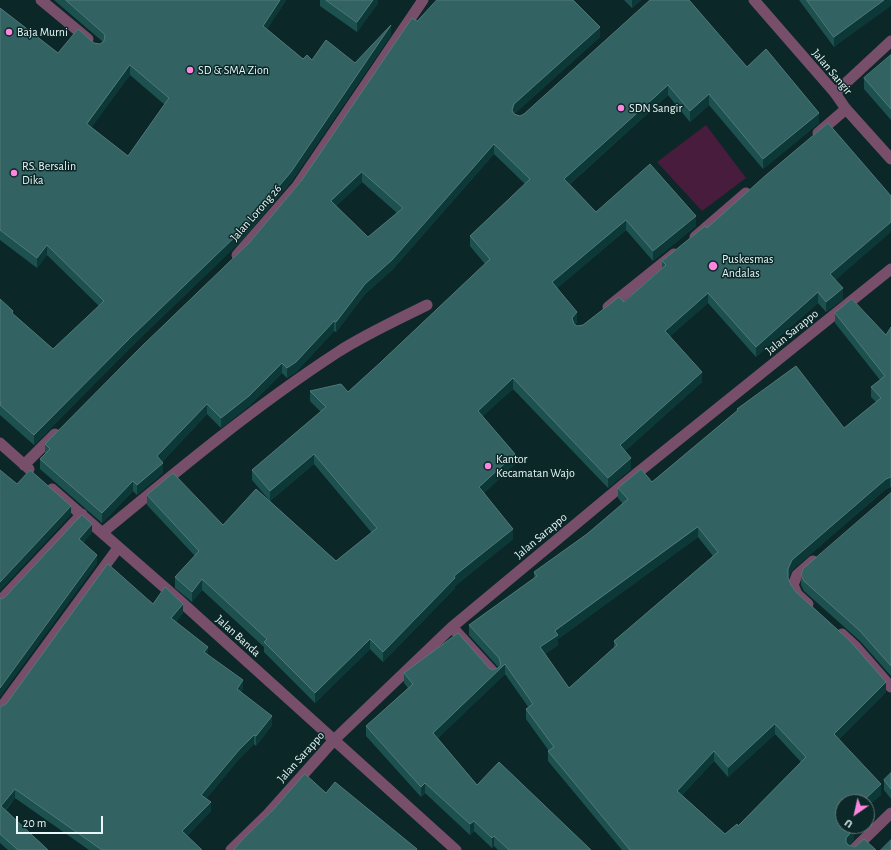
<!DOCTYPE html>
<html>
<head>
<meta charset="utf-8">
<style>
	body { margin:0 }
	#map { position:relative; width:891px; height:850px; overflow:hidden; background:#0c2727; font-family:"Alegreya Sans",sans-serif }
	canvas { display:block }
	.north { position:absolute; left:835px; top:794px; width:40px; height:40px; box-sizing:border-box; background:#0c2727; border:1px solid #647a7a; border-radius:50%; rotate:214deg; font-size:11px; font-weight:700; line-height:16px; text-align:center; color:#e8f7f7 }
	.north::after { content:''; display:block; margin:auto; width:14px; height:18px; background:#fe85df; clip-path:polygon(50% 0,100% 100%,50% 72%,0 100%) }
	.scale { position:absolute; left:16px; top:816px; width:87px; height:18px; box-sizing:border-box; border:2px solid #e8f7f7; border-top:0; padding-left:5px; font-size:12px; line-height:14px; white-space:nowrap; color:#e8f7f7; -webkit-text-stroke:3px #0c2727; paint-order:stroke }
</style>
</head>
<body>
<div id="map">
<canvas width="891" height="850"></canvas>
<div class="north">U</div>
<div class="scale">20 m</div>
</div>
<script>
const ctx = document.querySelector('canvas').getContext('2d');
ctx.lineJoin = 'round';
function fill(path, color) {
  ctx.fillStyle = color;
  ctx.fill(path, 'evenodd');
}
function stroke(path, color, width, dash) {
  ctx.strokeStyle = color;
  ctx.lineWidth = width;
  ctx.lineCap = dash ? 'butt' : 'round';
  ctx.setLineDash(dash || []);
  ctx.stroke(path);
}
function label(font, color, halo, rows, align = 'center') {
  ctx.font = font + ' "Alegreya Sans",sans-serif';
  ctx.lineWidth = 3;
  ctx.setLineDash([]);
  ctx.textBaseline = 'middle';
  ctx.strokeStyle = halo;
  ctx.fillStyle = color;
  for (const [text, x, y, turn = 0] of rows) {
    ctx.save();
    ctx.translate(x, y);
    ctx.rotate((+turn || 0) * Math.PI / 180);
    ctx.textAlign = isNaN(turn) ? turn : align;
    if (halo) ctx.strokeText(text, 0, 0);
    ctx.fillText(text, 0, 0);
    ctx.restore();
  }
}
const green = new Path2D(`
	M706,125L746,178L702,211L657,162Z`);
const minor = new Path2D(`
	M41,0L88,39
	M835,93L891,41
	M818,133L846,109
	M695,237L746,193
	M237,255L297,186L423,0
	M608,307L674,254
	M0,443L29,469
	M24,465L55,434
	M52,489L179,600L456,850
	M102,533C178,470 255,406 338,352C366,334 397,320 427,305
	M0,601L82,514
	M808,604L797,594L793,585L797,575L813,561
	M452,627L494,673
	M842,634L855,646L891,687
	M0,709L118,548
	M231,850L268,814L334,740L452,627L636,474L891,269
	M853,850L891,813`);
const tertiary = new Path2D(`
	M754,0L835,93L846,109L891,159`);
const wall = new Path2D(`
	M54,0H286L267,29L303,59L355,63L391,35L291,182L240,242L131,347L34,445L0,415V299L13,314L53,349L99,306L47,255L37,268L0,240V8L58,53L94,43L100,44L103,42ZM130,75L165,105L128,156L91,127Z
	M320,0H378V3L357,32L320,6Z
	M624,0H641L632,8Z
	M799,0H891L834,47Z
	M692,5L747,67L819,123L763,169L709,105L690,122L668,95L570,184L596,212L696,226L653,261L626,230L557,288L577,322L575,325L577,326L583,325L624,302L662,268V261L707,228L835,280L843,299L826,312L818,303L756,357L708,303L670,336L702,382L625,451L631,469L608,488L513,389L482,416L515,464L484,493L513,539L455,586V588L383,662L370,649L315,703L264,652V647L202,590L192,602L175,588V577L195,556L147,505V495L223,525L269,500L252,480V470L321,412L310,401V391L348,392L381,362L485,264L470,246V236L525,184L494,154L392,270L365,294L336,332L334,331L296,372L287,378L282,373L249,406L221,428L207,414L162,462L163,473L137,495L133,491L102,523L40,469V459L45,454V444L250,242L302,180L417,21L600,37L514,114L520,116L524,114ZM362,182L397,213L368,237L336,206ZM314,464L372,533L336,561L270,501Z
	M891,55V120L864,89V78Z
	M835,313L886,335L891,327V487L886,489L792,570L788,579L791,585L796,592L886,692L839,739L881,795L843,826L854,839L849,845L876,850H622L548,761V751H549L526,719V709L529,708L505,674L438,738L477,785L591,850H498L494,846L492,848L474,831L470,835L425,793L421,797L366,736V726L408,688L404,683V673L489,668L492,670L498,668H499L469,635V625L534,578V572L587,534L623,504L618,498V488L652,482L737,411V409L844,428L876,402L871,397V387L880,380L835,323ZM698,537L713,556L614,641V648L569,688L545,654L558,645V639ZM775,734L801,762L738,826L725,834L682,795L714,761L728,777Z
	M891,493V676L860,641L804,591L801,585V575Z
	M153,604L183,613L176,622L208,655L243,689L241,692L272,725L256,746L254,744L239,759L206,799L211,811L187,836L202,850H89L15,798L6,810L48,850H8L0,843V707L6,704Z
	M891,773V799L884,790V780Z`);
const shadedWall = new Path2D(`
	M280,0H286L263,36V26Z
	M373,0H378V3L357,32V22Z
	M632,0H641L632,8Z
	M884,0H891V6L834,47V37Z
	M391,25V35L291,182L240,242L131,347L34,445V435Z
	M600,27V37L514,114L512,110L514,104Z
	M130,65V75L87,134V124Z
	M668,85V95L564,189V179Z
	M709,94V105L690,122V111Z
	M819,113V123L763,169V159Z
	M494,144V154L392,270L365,294L336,332V322L365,284Z
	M362,172V182L331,211V201Z
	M696,216V226L653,261V251Z
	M626,220V230L552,293V282Z
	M891,222V232L830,285V274Z
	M47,245V255L37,268V258Z
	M843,288V299L826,312V302Z
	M818,292V303L756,357V347Z
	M708,293V303L665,341V331Z
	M577,312V322L572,328V318Z
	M334,321V331L296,372L287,378V368Z
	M282,363V373L249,406L221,428V418Z
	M702,372V382L620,456V445Z
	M513,378V389L478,421V411Z
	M207,404V414L157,467V456Z
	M314,454V464L270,501V491Z
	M515,454V464L479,498V487Z
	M631,458V469L608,488V478Z
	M163,463V473L137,495V485Z
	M890,477V487L886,489L792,570L788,579V569L792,560L886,479Z
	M133,481V491L102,523V513Z
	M71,506V515L0,591V582Z
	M92,524V533L79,548V539Z
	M698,527V537L558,639V645L540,657V647L555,631Z
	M513,529V539L455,586V588L383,662V652L454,576Z
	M97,555V564L0,697V688Z
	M202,579V590L192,602V592Z
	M183,604V613L171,628V618Z
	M370,639V649L315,703V693Z
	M208,647V657L204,652Z
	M505,664V674L433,743V733Z
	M243,680V689L237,698V689Z
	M886,682V692L834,744V734Z
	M272,716V725L256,746V736Z
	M775,724V734L728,777V767Z
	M254,735V744L239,759L201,805V795L239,750Z
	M714,751V761L677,801V791Z
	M425,783V793L421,797V787Z
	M881,784V795L867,807V802H862Z
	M15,789V798L1,815V806Z
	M211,802V811L182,841V831Z
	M474,821V831L470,835V824Z
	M854,829V839L846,848V838Z
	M494,836V846L492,848V838Z`);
const building = new Path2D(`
	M66,0H280L263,26L303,59L307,55L312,60L326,40L355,63L391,25L291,172L240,232L131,337L34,435L0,405L1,403L0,402V299L13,311L12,313L53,349L104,301L47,245L37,258L0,230V8L58,53L78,29L94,43L100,44L104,41L105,35L102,32ZM130,65L169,98L128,156L87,124Z
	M326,0H373L357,22Z
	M437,0H573L600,27L514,104L512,110L514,114L520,116L524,114L650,0H689L747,67L766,49L819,113L763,159L709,94L690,111L668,85L564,179L596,212L650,164L696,216L653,251L626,220L552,282L577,312L572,318L574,324L577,326L583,325L619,297L624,302L666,265L662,261L705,226L707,228L765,176L828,123L891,196V222L830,274L843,288L826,302L818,292L756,347L708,293L665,331L702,372L620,445L631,458L608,478L513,378L478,411L515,454L479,487L513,529L454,576L455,578L383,652L370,639L315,693L264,642L267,639L202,579L192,592L175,577L199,551L147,495L173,473L223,525L256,489L336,561L377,528L314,454L270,491L252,470L326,407L310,391L341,384L348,392L381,362L490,259L470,236L530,179L494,144L392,260L365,284L336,322L334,321L296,362L287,368L282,363L249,396L221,418L207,404L157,456L163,463L137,485L133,481L102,513L40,459L50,449L45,444L141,347L250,242L302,180L412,18L417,21ZM362,172L403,208L368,237L331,201Z
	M807,0H884L834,37Z
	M891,55V109L864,78Z
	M852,299L886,335L891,327V477L886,479L792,560L788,569V578L791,585L796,592L850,641L886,682L834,734L881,784L862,802H843V826H851L854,829L846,838V842L848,845L855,847L864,839L876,850H630L548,751L554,747L526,709L533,704L505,664L433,733L477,785L499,762L591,850H509L494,836L492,838L474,821L470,824L425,783L421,787L366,726L413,684L404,673L458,633L489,668L492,670L498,668L501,665L499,658L469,625L537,576L534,572L587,534L628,499L618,488L641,469L652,482L738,410L737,409L796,366L844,428L881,398L871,387L885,376L835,313ZM698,527L718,552L614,641L617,645L569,688L540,647L558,635L555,631ZM775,724L806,757L738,826L737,824L725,834L677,791L714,751L728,767Z
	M0,470L17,484L30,470L71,506L0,582Z
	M891,493V666L860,631L804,581L801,575L803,569Z
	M82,515L92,524L79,539L97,555L0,688V598L2,599L5,597Z
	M108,564L153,604L165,587L183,604L171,618L208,647L204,652L243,680L237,689L272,716L256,736L254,735L239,750L201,795L211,802L182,831L202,850H102L15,789L1,806L48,850H18L0,834V707L6,704Z
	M891,773V789L884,780Z
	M305,774L326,793L335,782L417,849L416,850H233L246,836L273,810Z
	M891,840V850H881Z`);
const markers = [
	[9,32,4,"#fe85df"],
	[190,70,4,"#fe85df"],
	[621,108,4,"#fe85df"],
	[14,173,4,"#fe85df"],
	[713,266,5,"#fe85df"],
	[488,466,4,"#fe85df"]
];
const poiNames = [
	["Baja Murni",17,32],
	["SD & SMA Zion",198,70],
	["SDN Sangir",629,108],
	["RS. Bersalin",22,166],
	["Dika",22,180],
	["Puskesmas",722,259],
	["Andalas",722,273],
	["Kantor",496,459],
	["Kecamatan Wajo",496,473]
];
const streetNames = [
	["Jalan Sangir",832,72,50],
	["Jalan Lorong 26",256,213,-49],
	["Jalan Sarappo",792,332,-39],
	["Jalan Sarappo",541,536,-40],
	["Jalan Banda",238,636,42],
	["Jalan Sarappo",301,757,-48]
];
fill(green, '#481c3d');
stroke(minor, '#774f6b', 11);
stroke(tertiary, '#774f6b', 11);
fill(wall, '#1d5150');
fill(shadedWall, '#0d3838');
fill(building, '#336262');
stroke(building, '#4f7a79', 1);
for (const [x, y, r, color] of markers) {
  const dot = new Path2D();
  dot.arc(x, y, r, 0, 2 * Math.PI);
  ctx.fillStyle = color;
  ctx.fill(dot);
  stroke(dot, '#0c2727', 1.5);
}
label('12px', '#e8f7f7', '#0c2727', poiNames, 'left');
label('12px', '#e8f7f7', '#0c2727', streetNames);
</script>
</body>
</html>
